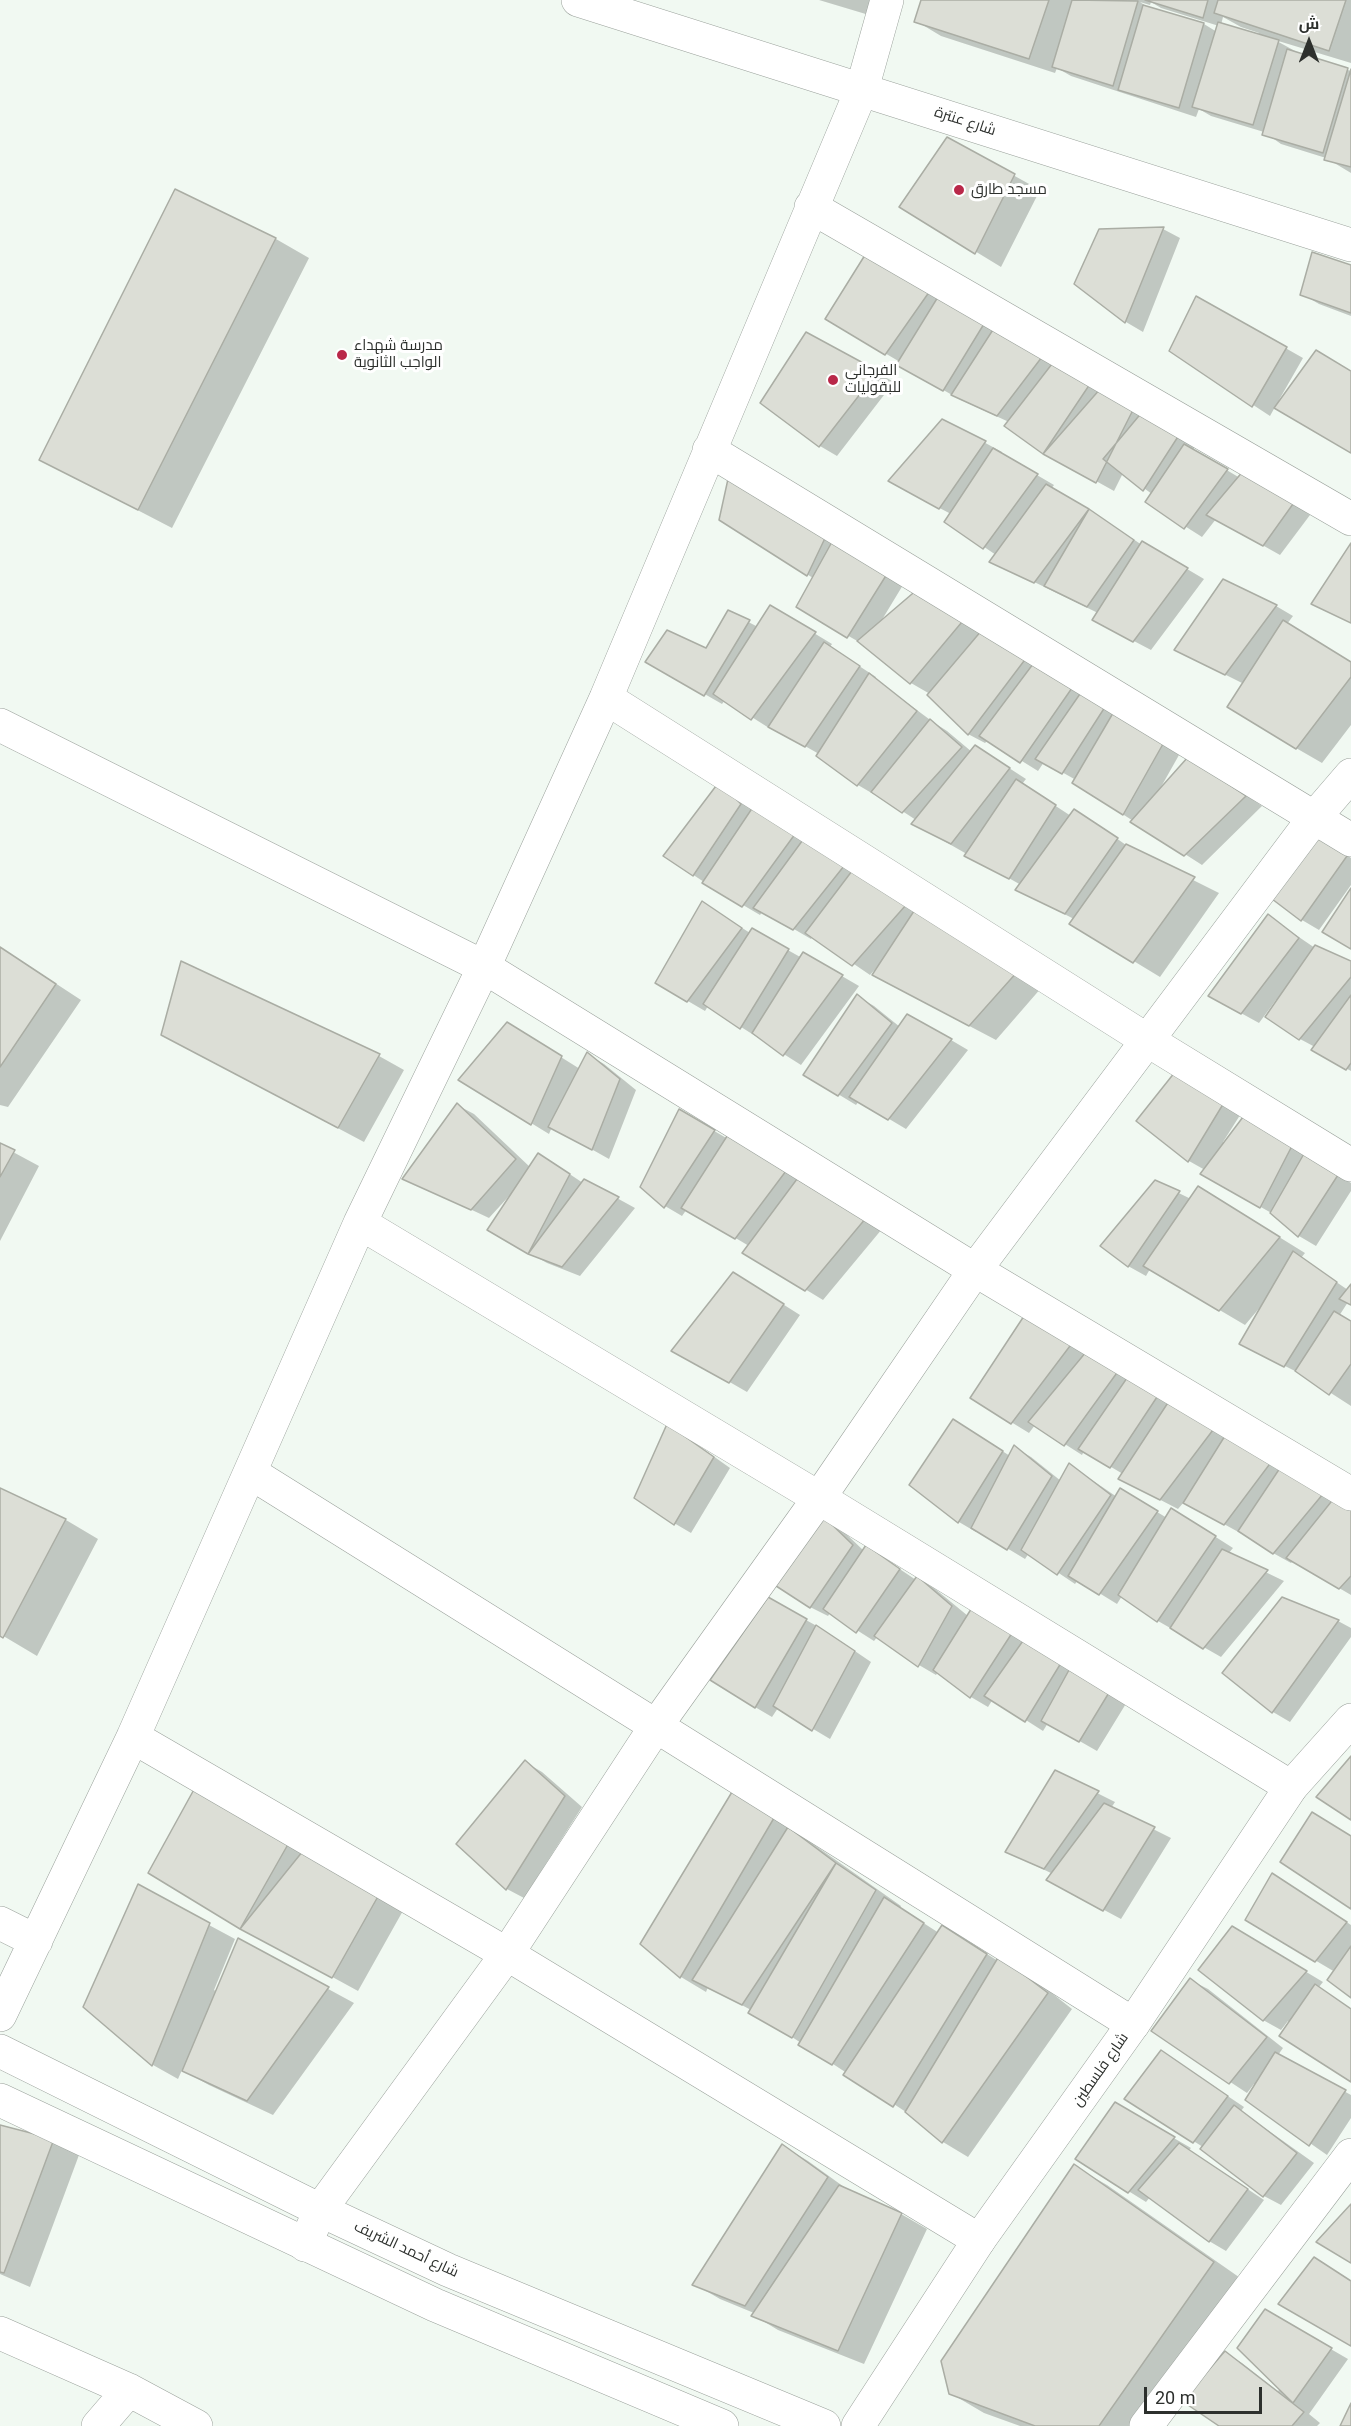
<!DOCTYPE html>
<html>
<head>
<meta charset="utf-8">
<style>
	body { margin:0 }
	#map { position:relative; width:1351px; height:2426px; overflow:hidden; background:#f1f9f2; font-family:Roboto,Cairo,sans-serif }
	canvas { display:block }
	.north { position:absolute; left:1279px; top:12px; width:60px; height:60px; -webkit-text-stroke:4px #fff; paint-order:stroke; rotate:0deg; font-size:16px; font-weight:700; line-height:24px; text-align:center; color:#2d302d }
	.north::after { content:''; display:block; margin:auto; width:21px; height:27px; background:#2d302d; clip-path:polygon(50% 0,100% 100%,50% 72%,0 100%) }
	.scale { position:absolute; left:1144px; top:2387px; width:118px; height:27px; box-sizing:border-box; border:3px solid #2d302d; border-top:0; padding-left:8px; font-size:18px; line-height:21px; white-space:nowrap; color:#2d302d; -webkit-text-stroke:4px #fff; paint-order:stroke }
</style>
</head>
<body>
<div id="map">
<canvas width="1351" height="2426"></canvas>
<div class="north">ش</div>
<div class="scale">20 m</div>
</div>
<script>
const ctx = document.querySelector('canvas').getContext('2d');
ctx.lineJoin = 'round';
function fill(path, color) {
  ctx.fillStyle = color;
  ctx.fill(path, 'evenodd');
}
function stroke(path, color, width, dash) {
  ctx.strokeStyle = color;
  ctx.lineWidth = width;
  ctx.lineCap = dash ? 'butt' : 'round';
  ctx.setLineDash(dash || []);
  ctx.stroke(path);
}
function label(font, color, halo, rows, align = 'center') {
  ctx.font = font + ' Roboto,Cairo,sans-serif';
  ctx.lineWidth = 6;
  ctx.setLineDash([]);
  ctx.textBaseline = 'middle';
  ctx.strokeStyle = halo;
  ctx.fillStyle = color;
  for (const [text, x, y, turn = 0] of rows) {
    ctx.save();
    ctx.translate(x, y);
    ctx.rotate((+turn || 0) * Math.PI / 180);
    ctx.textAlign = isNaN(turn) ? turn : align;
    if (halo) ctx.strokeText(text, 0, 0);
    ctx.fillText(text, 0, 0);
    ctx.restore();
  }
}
const shadow = new Path2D(`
	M819,0H874L869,15Z
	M923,0H1351V63L1275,40L1295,51V53L1351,71V173L1326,158L1281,144L1264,132L1211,116L1199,109L1196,117L1071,76L1057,68L1055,73L941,36L916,21ZM1140,2L1150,5L1151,2L1161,8L1219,26L1217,32L1204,24L1149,8ZM1223,17L1241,27L1259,33L1258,36L1221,25Z
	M948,139L1040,190L1001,267L901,206Z
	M176,191L276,239L309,258L172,528L41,460Z
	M1163,229L1180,238L1143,332L1126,322L1076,283Z
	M866,257L1197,444L1193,450L1240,478L1262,482L1310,515L1280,555L1216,519L1202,537L1147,502L1152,494L1123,473L1114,491L1044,452L1009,422L961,400L915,374L900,362L827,319Z
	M1351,266V316L1319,304L1302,294Z
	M1197,298L1303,358L1279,400L1281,401L1351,373V451L1275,407L1270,416L1171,351Z
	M807,334L894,382L837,456L820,446Z
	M943,420L1002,452L1001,454L1054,485L1051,489L1106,521L1142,545L1143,543L1204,579L1151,650L1111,629L1098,613L991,561L996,555L946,521L951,514L907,491Z
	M729,481L903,585L880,623L919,590L1179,755L1161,787L1206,769L1262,806L1202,865L1074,783L1076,780L1044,762L1038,771L988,740L985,743L968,734L930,694L911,683L866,646L798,607L813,578L721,520Z
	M1276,606L1293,616L1287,624L1351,663V725L1322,763L1296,748L1244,684L1176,650Z
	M771,607L832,644L830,647L876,677L875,679L933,722L947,731L972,752L992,757L1026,779L1022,784L1071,816L1092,821L1133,850L1219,893L1160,977L1071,923L1074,919L1017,890L1021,885L930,833L916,820L876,794L875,795L858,785L819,754L770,726L769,728L725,700L722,704L647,661L706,650L729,612L758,627Z
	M719,784L1042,987L996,1040L899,989L878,966L870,975L813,936L811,939L763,911L760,915L704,882L665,856Z
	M1335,845L1351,858V885L1319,930L1302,920Z
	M719,913L750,933L752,930L802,958L804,954L859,986L801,1065L708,1006L705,1011L657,983Z
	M1268,916L1315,948L1351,963V1071L1313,1050L1315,1047L1300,1039L1276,1000L1259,1023L1210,996Z
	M0,947L81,1000L8,1107L0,1105Z
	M182,963L379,1056L404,1070L364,1142L189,1049Z
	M857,996L874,1006L900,1027L951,1040L968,1050L906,1129L859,1101L856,1105L805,1074Z
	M524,1034L580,1069L587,1054L604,1064L636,1090L609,1159L552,1127L549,1134L461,1080Z
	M1176,1074L1242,1112L1223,1142L1225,1144L1247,1115L1351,1183V1191L1316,1246L1299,1236L1275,1215L1202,1174L1205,1170L1189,1161Z
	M457,1105L474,1114L531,1168L556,1165L583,1183L584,1180L635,1208L580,1276L547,1263L489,1230L511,1197L510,1195L489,1218L404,1178Z
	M680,1111L728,1139L730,1135L882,1229L823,1300L744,1252L749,1246L687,1209L682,1216L665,1206Z
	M0,1145L39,1166L0,1241Z
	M1156,1182L1191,1199L1224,1203L1305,1253L1301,1258L1348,1290L1351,1286V1304L1348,1302L1339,1316L1351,1322V1406L1303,1375L1259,1353L1262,1305L1245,1325L1150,1269L1146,1276L1128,1266Z
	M751,1284L800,1315L747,1392L674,1350Z
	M1024,1318L1351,1508V1595L1293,1561L1291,1563L1273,1553L1243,1532L1242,1534L1184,1502L1178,1509L1120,1479L1123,1474L1084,1451L1082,1455L1035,1425L1029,1433L972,1398Z
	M971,1431L1010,1456L1014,1447L1031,1457L1061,1481L1070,1465L1117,1497L1121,1490L1167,1518L1189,1520L1233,1548L1228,1554L1284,1581L1221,1657L1158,1621L1122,1596L1117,1604L1078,1580L1075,1584L1029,1553L1025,1559L977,1530L976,1532L959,1522L911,1485Z
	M685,1436L730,1468L691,1533L674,1523Z
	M0,1490L66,1520L98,1539L37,1656L0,1634Z
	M824,1519L841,1529L864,1551L867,1547L916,1580L917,1578L934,1588L968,1616L973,1608L1127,1702L1097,1751L1048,1723L1043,1731L993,1699L988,1707L971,1697L938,1672L936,1675L919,1665L878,1636L874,1641L830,1613L828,1616L810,1607Z
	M768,1599L824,1630L871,1662L830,1739L778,1708L772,1717L755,1707Z
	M1283,1599L1338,1621L1351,1628V1637L1290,1722L1273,1712L1224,1672Z
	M525,1762L542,1772L582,1807L524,1898L507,1889L458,1844Z
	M1055,1772L1115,1802L1111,1808L1171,1838L1121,1919L1065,1889L1053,1874L1007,1852Z
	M197,1786L409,1900L358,1991L241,1927Z
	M735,1789L901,1906L900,1908L939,1933L968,1942L998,1961L1025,1972L1072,2009L968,2157L943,2142L912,2116L751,2010L708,1987L706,1992L681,1977L642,1944Z
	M1289,1884L1351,1925V1996L1335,1972L1247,1920Z
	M138,1887L235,1939L214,1990L217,1992L238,1940L354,2003L273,2115L209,2085L182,2070L178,2079L153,2065L84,2007Z
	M1233,1928L1323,1982L1319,1987L1351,2009V2080L1288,2021L1281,2030L1263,2020Z
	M1190,1980L1208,1989L1283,2048L1278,2055L1351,2095V2118L1327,2155L1247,2099L1256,2086L1254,2084L1247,2093L1153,2031Z
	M1162,2052L1244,2107L1241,2111L1314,2163L1281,2205L1264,2196L1203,2147L1126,2099Z
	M1115,2104L1191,2148L1189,2150L1264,2200L1226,2251L1209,2241L1150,2197L1146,2202L1077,2159Z
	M0,2127L53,2141L79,2155L30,2287L0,2274Z
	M783,2146L808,2161L851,2192L901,2214L927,2229L864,2364L778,2330L753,2315L754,2313L720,2299L694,2284Z
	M1074,2166L1107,2185L1246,2282L1145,2426H1020L984,2413L950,2393Z
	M1265,2311L1348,2359L1309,2414L1320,2423L1317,2426H1221L1225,2353L1242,2363L1278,2391L1280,2389Z`);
const building = new Path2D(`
	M921,0H1049L1029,59L914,22Z
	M1072,0L1138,1L1113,86L1052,67Z
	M1145,0H1208L1203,18Z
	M1218,0H1346L1329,51L1214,13Z
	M1143,5L1204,23L1179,108L1118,90Z
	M1218,22L1279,40L1253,125L1192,107Z
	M1287,49L1348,68L1323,153L1262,135Z
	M1351,69V167L1324,160Z
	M947,137L1015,174L975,254L899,207Z
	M175,189L276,238L138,510L39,460Z
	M1164,227L1125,323L1074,284L1099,229Z
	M1312,252L1351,265V313L1300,295Z
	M865,255L932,288L885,355L825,319Z
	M941,292L987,319L943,391L896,365Z
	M1196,296L1287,347L1252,407L1169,351Z
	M996,325L1045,353L997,416L951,395Z
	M806,332L878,371L819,447L760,403Z
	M1316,350L1351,371V453L1274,408Z
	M1055,360L1092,381L1043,454L1004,426Z
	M1101,388L1133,410L1096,483L1043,454Z
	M1143,411L1181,432L1143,491L1103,459Z
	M942,419L986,441L939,509L888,481Z
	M1184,444L1228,469L1184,529L1145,502Z
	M993,448L1038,474L983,549L944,522Z
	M1244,470L1293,504L1263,546L1206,515Z
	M728,479L827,534L807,576L719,520Z
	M1046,484L1089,509L1034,583L989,562Z
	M1089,509L1134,540L1087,607L1044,586Z
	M833,540L887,574L847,638L796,607Z
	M1142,541L1188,568L1133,642L1092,620Z
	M1351,543V623L1311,604Z
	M1223,579L1277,605L1225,675L1174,650Z
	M919,588L972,610L910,684L857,641Z
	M770,605L816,632L751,720L713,694Z
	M728,610L750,620L704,696L645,662L667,630L706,648Z
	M1283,620L1351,662V677L1296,749L1227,707Z
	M982,630L1027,657L968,735L927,695Z
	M824,642L860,666L805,747L768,727Z
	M1036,660L1072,688L1020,763L979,736Z
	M869,673L917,711L857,786L816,756Z
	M1082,691L1105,707L1062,774L1035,759Z
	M1116,708L1163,744L1123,815L1072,783Z
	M930,719L962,747L902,813L871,792Z
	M975,745L1010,768L951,844L911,824Z
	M1188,757L1246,796L1184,856L1130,822Z
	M1016,779L1056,805L1009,879L964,856Z
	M719,782L741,804L693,876L663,856Z
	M755,804L798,830L742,907L702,883Z
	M1074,809L1118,838L1065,914L1015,890Z
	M1317,833L1347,856L1301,921L1272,899Z
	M805,837L848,861L793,930L753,908Z
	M1126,844L1195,877L1133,963L1069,924Z
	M855,867L906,905L852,966L805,933Z
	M1351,888V949L1322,932Z
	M702,901L742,928L687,1002L655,983Z
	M914,911L1018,971L969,1026L872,975Z
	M1268,914L1299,938L1241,1014L1208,996Z
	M752,928L789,949L740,1029L703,1004Z
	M1315,945L1351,961V977L1299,1040L1265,1017Z
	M0,947L56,984L0,1067Z
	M803,952L843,975L783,1056L752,1033Z
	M181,961L380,1054L338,1128L161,1035Z
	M857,994L892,1023L838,1096L803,1075Z
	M1351,995V1063L1346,1070L1311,1050Z
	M907,1014L952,1039L888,1120L849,1097Z
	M507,1022L562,1056L531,1125L458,1080Z
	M587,1052L620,1079L592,1150L548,1127Z
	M1175,1072L1225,1101L1188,1162L1136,1121Z
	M457,1103L516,1159L471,1210L402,1179Z
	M679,1109L715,1130L664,1208L640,1187Z
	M1246,1113L1294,1142L1260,1208L1200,1174Z
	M729,1133L789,1167L735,1239L681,1208Z
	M0,1143L15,1150L0,1177Z
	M1305,1152L1338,1175L1298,1237L1270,1213Z
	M538,1153L570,1174L528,1254L487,1230Z
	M584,1179L619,1197L562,1267L528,1254Z
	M797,1179L866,1218L805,1291L742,1253Z
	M1155,1180L1180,1191L1128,1267L1100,1246Z
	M1198,1186L1280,1237L1219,1311L1143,1266Z
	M1293,1251L1337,1282L1284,1367L1239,1344Z
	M733,1272L784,1304L729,1383L671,1351Z
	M1351,1284V1305L1339,1299Z
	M1334,1311L1351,1321V1364L1329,1395L1295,1371Z
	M1024,1316L1073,1342L1011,1424L970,1398Z
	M1086,1352L1119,1370L1064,1446L1028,1422Z
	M1127,1378L1159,1394L1110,1468L1078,1449Z
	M1171,1398L1216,1426L1160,1500L1118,1479Z
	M953,1419L1003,1451L958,1523L909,1485Z
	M667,1424L714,1457L674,1525L634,1498Z
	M1228,1431L1272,1461L1224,1525L1183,1503Z
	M1014,1445L1052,1476L1007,1550L971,1528Z
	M1069,1463L1111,1495L1057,1575L1021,1550Z
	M1280,1468L1323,1494L1273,1554L1238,1531Z
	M0,1488L66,1519L3,1638L0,1636Z
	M1120,1488L1158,1511L1099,1595L1068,1576Z
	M1335,1497L1351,1506V1576L1339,1589L1286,1558Z
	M1171,1508L1216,1536L1157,1622L1118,1595Z
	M824,1517L853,1545L810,1608L773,1584Z
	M866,1545L900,1569L856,1633L823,1609Z
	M1222,1549L1268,1570L1203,1649L1170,1628Z
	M917,1576L952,1606L918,1667L874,1636Z
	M768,1597L807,1619L755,1708L710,1680Z
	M1282,1597L1339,1620L1272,1713L1222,1673Z
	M973,1606L1014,1630L970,1698L933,1670Z
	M816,1625L855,1651L812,1731L773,1706Z
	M1025,1638L1061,1663L1025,1722L984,1696Z
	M1069,1670L1110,1691L1079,1742L1041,1721Z
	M1351,1756V1820L1316,1797Z
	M525,1760L565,1796L506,1890L456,1844Z
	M1055,1770L1099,1791L1044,1869L1005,1852Z
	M197,1784L295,1832L240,1929L148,1873Z
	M735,1787L774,1818L680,1978L640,1944Z
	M1104,1803L1155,1827L1103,1911L1046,1880Z
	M1312,1812L1351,1836V1909L1280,1862Z
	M788,1827L836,1863L742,2005L692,1980Z
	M311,1841L385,1884L332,1978L240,1929Z
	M836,1863L876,1890L792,2038L748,2013Z
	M1272,1873L1347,1922L1315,1962L1245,1920Z
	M138,1884L210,1923L152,2066L83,2007Z
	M884,1897L924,1923L832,2065L798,2045Z
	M942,1925L987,1954L893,2107L843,2075Z
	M1232,1926L1307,1971L1263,2021L1198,1970Z
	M238,1938L329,1987L247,2101L182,2071Z
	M1351,1946V1998L1327,1980Z
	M999,1956L1048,1993L942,2143L905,2112Z
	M1190,1978L1267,2037L1229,2084L1151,2031Z
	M1315,1984L1351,2009V2082L1279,2036Z
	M1161,2050L1228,2096L1193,2143L1124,2099Z
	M1275,2052L1346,2090L1309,2146L1245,2100Z
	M1115,2102L1175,2137L1128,2193L1075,2159Z
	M1234,2105L1297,2153L1263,2197L1200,2149Z
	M0,2125L54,2139L4,2273L0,2272Z
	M1179,2143L1248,2189L1209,2242L1138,2190Z
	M782,2144L828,2177L745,2306L692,2285Z
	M1074,2164L1214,2262L1099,2426H1035L949,2394L941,2361Z
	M839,2185L902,2213L838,2351L751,2316Z
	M1351,2204V2263L1316,2242Z
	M1314,2257L1351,2281V2346L1278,2304Z
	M1265,2309L1332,2348L1293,2403L1237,2348Z
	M1225,2351L1304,2412L1292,2426H1219L1182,2401Z
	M1351,2403V2426H1340Z`);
const street = new Path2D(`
	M578,0L1351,245
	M811,207L1351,519
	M709,450L1351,840
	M606,698L1147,1040L1351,1165
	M0,725L484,967L975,1270L1351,1494
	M360,1223L819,1498L1291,1787
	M251,1473L1133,2024
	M133,1737L507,1954L979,2240
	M0,1923L36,1941
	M0,2015L133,1737L360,1223L484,967L606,698L862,89L887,0
	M305,2245L320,2210L507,1954L656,1726L819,1498L975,1270L1314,818L1351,775
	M0,2333L129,2390L196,2426
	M98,2426L129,2390
	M1146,2426L1351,2155`);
const secondary = new Path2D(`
	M0,2051L320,2210L448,2270L824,2426
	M0,2100L435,2305L722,2426
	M858,2426L979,2240L1133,2024L1291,1787L1351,1720`);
const markers = [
	[959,190,6,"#b92849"],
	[342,355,6,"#b92849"],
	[833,380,6,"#b92849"]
];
const streetNames = [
	["شارع عنترة",965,122,18],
	["شارع فلسطين",1101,2070,-55],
	["شارع أحمد الشريف",406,2250,25]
];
const poiNames = [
	["مسجد طارق",971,190],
	["مدرسة شهداء",354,346],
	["الواجب الثانوية",354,363],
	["الفرجاني",845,371],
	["للبقوليات",845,388]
];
fill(shadow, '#0003');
fill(building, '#dcded6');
stroke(building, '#aaada4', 1.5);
stroke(street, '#9aa19b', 34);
stroke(secondary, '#9aa19b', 34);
stroke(street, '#fff', 33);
stroke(secondary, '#fff', 33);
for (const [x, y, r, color] of markers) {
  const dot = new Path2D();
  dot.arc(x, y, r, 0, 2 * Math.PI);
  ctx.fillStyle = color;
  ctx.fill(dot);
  stroke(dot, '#fff', 2);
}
label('15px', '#2d302d', '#fff', streetNames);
label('15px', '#2d302d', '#fff', poiNames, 'left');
</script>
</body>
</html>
